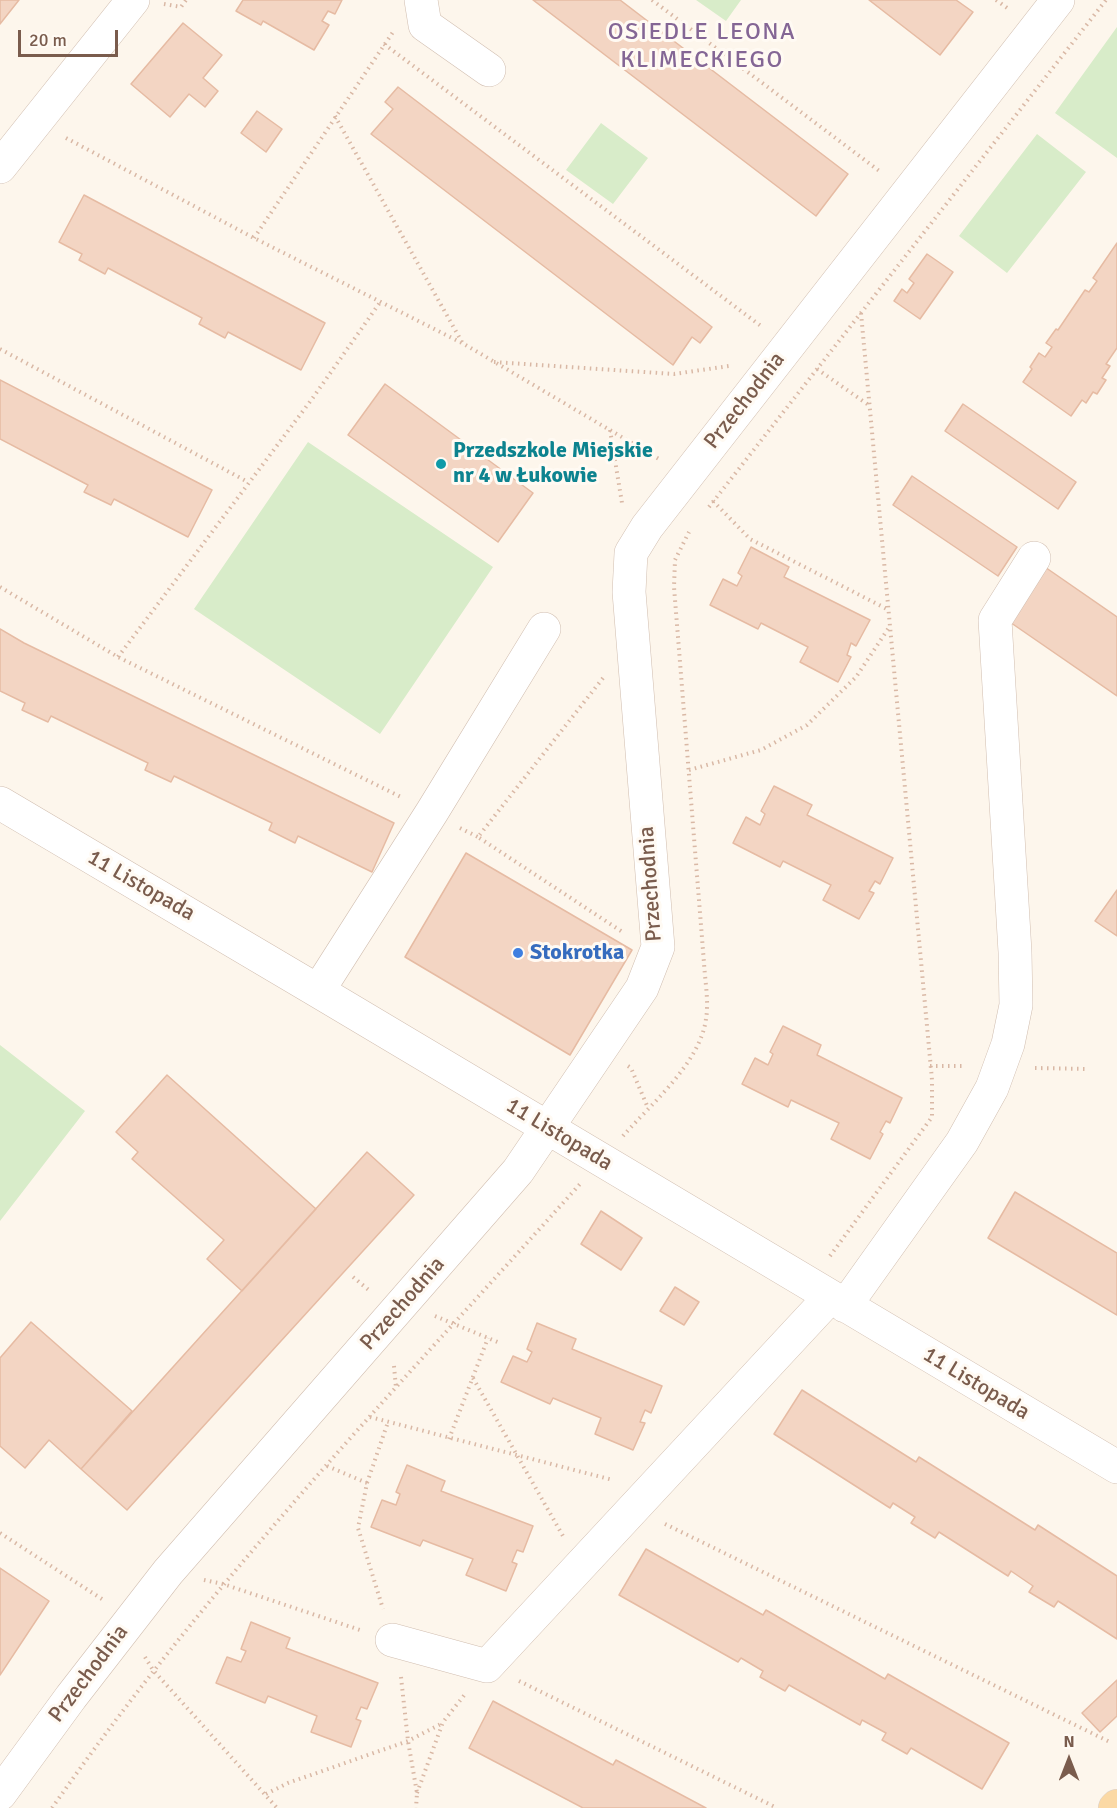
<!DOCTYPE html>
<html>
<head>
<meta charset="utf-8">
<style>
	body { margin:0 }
	#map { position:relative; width:1117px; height:1808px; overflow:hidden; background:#fdf6ec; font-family:Signika,sans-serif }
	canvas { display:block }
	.north { position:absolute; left:1039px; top:1730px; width:60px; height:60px; -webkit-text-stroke:4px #fffaf3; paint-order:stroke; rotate:0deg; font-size:16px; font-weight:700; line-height:24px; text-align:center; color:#7a5c4d }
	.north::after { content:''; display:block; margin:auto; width:21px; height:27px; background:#7a5c4d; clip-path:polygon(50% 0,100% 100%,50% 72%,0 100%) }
	.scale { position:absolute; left:18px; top:30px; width:100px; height:27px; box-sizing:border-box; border:3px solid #7a5c4d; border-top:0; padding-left:8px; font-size:18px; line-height:21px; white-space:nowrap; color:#7a5c4d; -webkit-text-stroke:4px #fffaf3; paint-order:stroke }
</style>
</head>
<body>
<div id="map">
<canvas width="1117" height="1808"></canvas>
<div class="north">N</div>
<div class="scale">20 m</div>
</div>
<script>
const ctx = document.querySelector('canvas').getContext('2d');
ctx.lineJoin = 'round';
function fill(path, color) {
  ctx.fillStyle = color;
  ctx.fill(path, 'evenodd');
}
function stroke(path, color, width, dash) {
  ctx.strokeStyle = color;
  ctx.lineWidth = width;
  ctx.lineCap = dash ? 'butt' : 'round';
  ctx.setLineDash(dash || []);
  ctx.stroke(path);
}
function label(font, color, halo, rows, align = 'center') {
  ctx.font = font + ' Signika,sans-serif';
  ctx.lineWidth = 6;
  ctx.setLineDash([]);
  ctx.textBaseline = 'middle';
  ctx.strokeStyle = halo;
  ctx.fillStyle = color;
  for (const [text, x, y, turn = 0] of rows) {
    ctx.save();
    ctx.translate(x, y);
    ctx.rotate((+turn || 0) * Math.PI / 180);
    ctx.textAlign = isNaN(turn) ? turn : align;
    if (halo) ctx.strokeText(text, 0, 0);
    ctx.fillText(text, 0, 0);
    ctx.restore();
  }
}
const green = new Path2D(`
	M696,0H741L726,21Z
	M1117,27V158L1055,113Z
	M601,123L648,158L613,204L566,170Z
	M1037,134L1086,172L1007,273L959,236Z
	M308,442L493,567L380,734L194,609Z
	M0,1045L85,1111L0,1221Z`);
const building = new Path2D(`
	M0,0H19L0,24Z
	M243,0H342L335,14L328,11L322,21L329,25L314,50L263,21L261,25L236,11Z
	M533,0H620L848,174L816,216Z
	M869,0H956L973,12L940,55Z
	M183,23L222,55L203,78L218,91L205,107L189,94L170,117L131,84Z
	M398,87L712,327L700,343L692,337L673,365L371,134L393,109L385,102Z
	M257,111L282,129L266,152L241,133Z
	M84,195L325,323L301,370L228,332L225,338L199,324L202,318L108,268L105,274L79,260L82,254L59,242Z
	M1117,243V348L1106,364L1110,366L1102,378L1106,380L1097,394L1093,392L1086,403L1082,400L1071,416L1023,382L1032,369L1030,367L1039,353L1045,357L1052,347L1046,343L1056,329L1058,330L1085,290L1089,292L1097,281L1093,278Z
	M927,254L953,272L920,319L894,301L902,289L907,293L914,283L909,279Z
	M0,380L212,490L188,537L114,499L111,505L84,492L88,485L0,439Z
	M385,384L533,493L498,542L348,435Z
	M963,404L1076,482L1058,509L945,431Z
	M912,476L1017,547L998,576L893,505Z
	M751,547L789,567L784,577L870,620L856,646L851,643L847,655L851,657L838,682L800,662L808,647L761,623L758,629L710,605L723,579L737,586L742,576L738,573Z
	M1042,565L1117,617V696L1004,618Z
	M0,629L24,643L394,823L372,872L298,836L295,843L269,830L272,823L174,776L171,782L145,770L148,763L51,716L48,722L22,710L25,703L0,691Z
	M774,786L812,805L807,815L893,858L880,884L875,881L869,891L874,893L859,919L823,900L831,885L783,861L780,867L733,843L746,817L760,825L765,814L761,811Z
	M466,853L632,950L570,1055L405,957Z
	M1117,890V936L1095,921Z
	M783,1026L821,1045L817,1055L902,1098L890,1123L886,1121L880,1132L883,1134L870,1159L831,1139L839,1123L791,1100L788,1107L742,1084L755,1058L768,1065L773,1054L770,1052Z
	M167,1075L316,1209L242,1291L207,1259L224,1240L132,1159L138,1152L116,1132Z
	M367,1152L414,1195L127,1510L81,1469Z
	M1015,1192L1117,1253V1315L988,1238Z
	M601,1211L642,1238L621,1270L581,1244Z
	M675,1287L699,1302L684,1325L660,1311Z
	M31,1322L132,1411L81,1469L49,1440L25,1468L0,1446V1358Z
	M537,1323L576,1339L572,1349L662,1386L651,1413L645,1410L640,1422L645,1423L633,1450L595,1434L601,1418L553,1398L550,1404L501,1382L513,1356L527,1362L532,1352L527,1349Z
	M802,1390L916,1462L919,1457L1035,1530L1038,1525L1117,1576V1639L1058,1601L1054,1607L1029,1592L1033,1586L1011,1571L1008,1576L939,1532L935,1538L911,1523L915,1517L893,1503L890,1508L774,1434Z
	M407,1465L445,1481L441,1491L533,1526L523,1552L517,1550L512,1562L517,1564L506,1591L466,1575L473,1559L423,1540L420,1546L371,1527L382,1500L396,1505L400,1494L396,1492Z
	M646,1549L763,1615L766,1610L885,1679L888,1674L1009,1743L982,1789L911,1748L907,1754L882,1740L886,1733L862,1720L860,1725L789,1685L785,1691L760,1677L763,1671L741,1658L738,1662L619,1595Z
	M0,1568L49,1601L0,1675Z
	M251,1622L290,1638L286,1648L378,1683L367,1709L361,1707L356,1719L361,1721L351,1747L311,1732L317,1716L268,1696L265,1703L216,1683L227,1657L241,1662L246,1651L241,1649Z
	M1117,1680V1716L1100,1732L1082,1713Z
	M493,1701L613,1765L616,1760L706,1808H583L469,1748Z`);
const path = new Path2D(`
	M652,0L882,173
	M996,0L1010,10
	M164,4L181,7L186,0
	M384,44L761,326
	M335,116L463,344
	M66,138L254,238L464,344L659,459
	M254,238L393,32
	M0,349L248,482
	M494,362L674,374L729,366
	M817,369L870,406
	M610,430L622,503
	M713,501L750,539L889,610
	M709,507L1106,0
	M0,587L118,657L403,798
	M118,657L312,399L381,301
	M603,678L478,837L624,933
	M689,770L761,750L807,725L856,677L890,626
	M460,828L478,837
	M628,1066L631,1068L648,1108
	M930,1066H965
	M1035,1068L1088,1069
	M623,1136C651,1104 700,1063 706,1019C709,1002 705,981 704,963L674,587L675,560L689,532
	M830,1256L932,1117V1080L861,313
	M353,1277L370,1291
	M435,1316L500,1343
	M394,1366L396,1388
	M473,1378L563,1536
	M370,1417L613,1480
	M449,1439L488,1338
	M327,1466L367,1483L358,1528L383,1609
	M367,1483L388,1422
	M665,1524L1112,1743
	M0,1533L105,1601
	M204,1580L223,1584L363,1631
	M145,1657L153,1670L277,1808
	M401,1677L408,1741L417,1793L416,1808
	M519,1681L777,1808
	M417,1793L443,1722L466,1693
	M266,1794L288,1783L408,1741L443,1723
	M52,1808C208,1584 398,1387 580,1184`);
const minor = new Path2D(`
	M421,0L425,25L489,70
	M0,167L133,0
	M0,803L318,991L1117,1467
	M318,991L432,812L544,629
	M845,1306L962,1142L992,1088L1008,1044L1016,1005L1015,952L995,620L1034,558
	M392,1640L487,1666L830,1297
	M0,1794L71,1697L168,1572L518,1171L642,988L658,947L629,592L631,553L647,527L1058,0`);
const major = new Path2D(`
	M1115,1808L1117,1806`);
const markers = [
	[441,464,6,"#0f9aa8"],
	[518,953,6,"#3f7fe0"]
];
const streetNames = [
	["Przechodnia",745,401,-52],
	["Przechodnia",651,884,-94],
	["11 Listopada",141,886,30],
	["11 Listopada",559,1135,31],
	["Przechodnia",403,1304,-49],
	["11 Listopada",976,1384,31],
	["Przechodnia",89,1674,-53]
];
const cultureNames = [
	["Przedszkole Miejskie",453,451],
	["nr 4 w Łukowie",453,476]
];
const shopNames = [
	["Stokrotka",530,953]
];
const neighbourhoodNames = [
	["OSIEDLE LEONA",702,33],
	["KLIMECKIEGO",702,61]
];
fill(green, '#d8ecc9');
fill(building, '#f3d5c3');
stroke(building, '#e6bba3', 1.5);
stroke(minor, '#d1beb0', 34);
stroke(major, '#dad1cd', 34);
stroke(path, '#d9b8a5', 4, [1.5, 4.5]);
stroke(minor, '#fff', 33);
stroke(major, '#fbd9a5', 33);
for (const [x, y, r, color] of markers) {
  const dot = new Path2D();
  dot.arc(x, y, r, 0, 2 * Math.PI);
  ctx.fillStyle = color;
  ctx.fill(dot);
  stroke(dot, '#fffaf3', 2);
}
label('22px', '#7a5c4d', '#fffaf3', streetNames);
label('bold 22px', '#0d838f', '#fffaf3', cultureNames, 'left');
label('bold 22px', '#366cbe', '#fffaf3', shopNames, 'left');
ctx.letterSpacing = '1.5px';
label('24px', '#846695', '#fffaf3', neighbourhoodNames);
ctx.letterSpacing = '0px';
</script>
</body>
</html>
